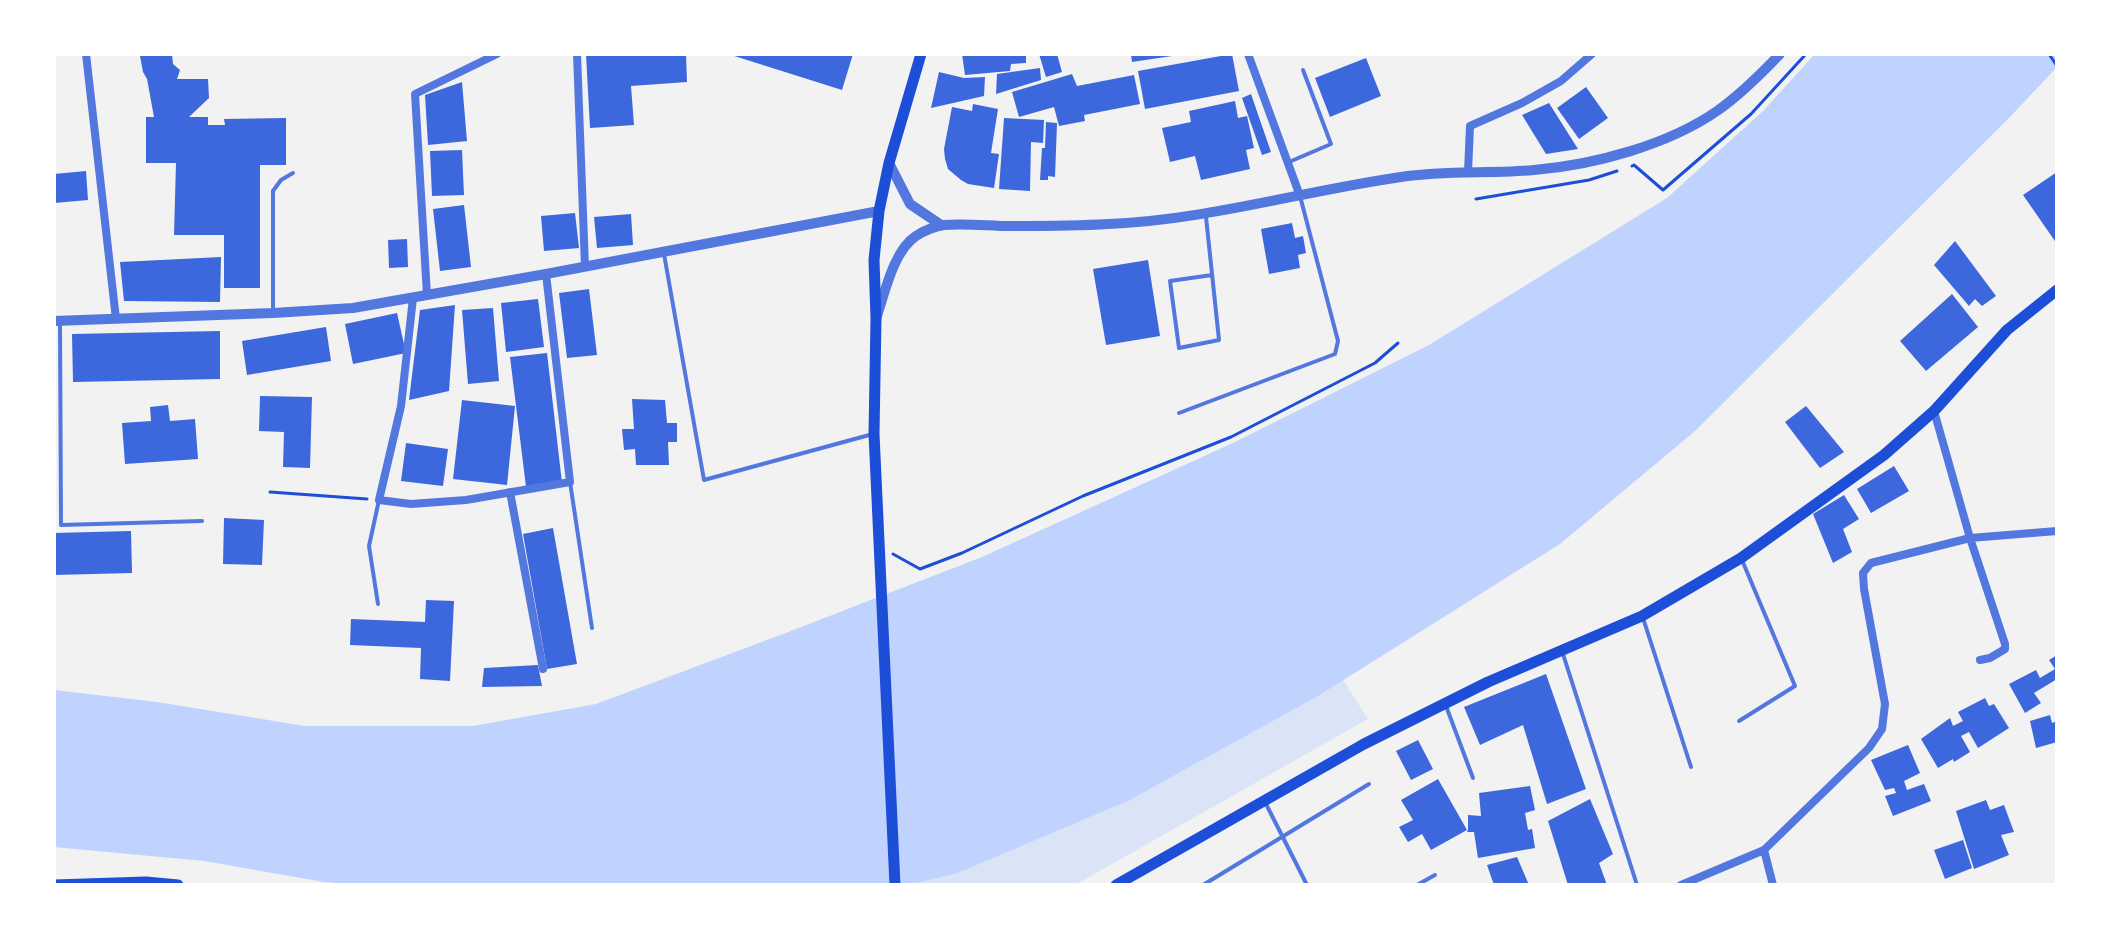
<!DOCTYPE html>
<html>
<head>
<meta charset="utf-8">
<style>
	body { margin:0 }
	#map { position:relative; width:2111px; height:939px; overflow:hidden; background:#f2f2f2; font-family:"PT Sans",sans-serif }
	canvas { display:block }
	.frame { position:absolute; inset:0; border:56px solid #fff; pointer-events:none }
</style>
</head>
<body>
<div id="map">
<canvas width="2111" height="939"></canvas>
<div class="frame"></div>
</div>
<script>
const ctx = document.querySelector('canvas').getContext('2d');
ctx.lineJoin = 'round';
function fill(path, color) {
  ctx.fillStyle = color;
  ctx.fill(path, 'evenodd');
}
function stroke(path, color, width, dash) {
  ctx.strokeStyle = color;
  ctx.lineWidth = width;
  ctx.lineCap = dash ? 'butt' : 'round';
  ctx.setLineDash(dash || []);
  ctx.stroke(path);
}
const green = new Path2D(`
	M1343,680L1368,719L1075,885H913L912,883L958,873L1128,801Z`);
const water = new Path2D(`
	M1815,54H2057V67L2010,117L1695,431L1560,544L1318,696L1128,801L958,873L908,885H358L324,882L204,861L54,847V690L157,702L305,726H473L596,704L783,634L982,557L1233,443L1429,345L1667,198L1763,111Z`);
const building = new Path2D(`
	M146,54H172L173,64L180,70L177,79H208L209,98L189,117H208V125H225L224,119L286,118V165H260V288H224V235H174L176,163H146V117H154L147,79L143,72L140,56Z
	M586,54H686L687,82L631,86L634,125L590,128Z
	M728,54H853L842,90Z
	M962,54H1026V63L1011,64L1010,71L965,75Z
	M1039,54H1057L1062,72L1046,77Z
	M1131,54H1172V56L1132,62Z
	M1232,54L1239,91L1145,109L1138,71Z
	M1366,58L1381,96L1330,117L1315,78Z
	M1040,68L1041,80L996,94L997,74Z
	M939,72L964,78L985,77L984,96L931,108Z
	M1072,74L1077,86L1134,75L1140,104L1084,115L1085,121L1059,126L1054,107L1019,117L1012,92Z
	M462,82L467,141L428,145L425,95Z
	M1586,87L1608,118L1579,139L1557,108Z
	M1251,94L1271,152L1262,155L1242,98Z
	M1235,101L1238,118L1247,116L1254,148L1246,150L1250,169L1201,180L1195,156L1170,162L1162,128L1191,122L1189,111Z
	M1549,103L1578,149L1546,154L1522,115Z
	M973,104L998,109L991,153L999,154L994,188L968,184L961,180L948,169L945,159L944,149L952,107L972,111Z
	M1004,118L1044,120L1043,143L1031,142L1030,191L999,189Z
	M1046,122L1057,123L1055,177L1048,176V180H1040L1042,148H1045Z
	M462,150L464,195L432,196L430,151Z
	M86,171L88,200L54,203V174Z
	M2057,172V244L2023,195Z
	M464,205L471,267L440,271L433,209Z
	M575,213L579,248L544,251L541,216Z
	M631,214L633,245L597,248L594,217Z
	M1292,223L1295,238L1303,236L1306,253L1298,255L1300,268L1269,274L1261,229Z
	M407,239L408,267L389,268L388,240Z
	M1955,241L1996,296L1982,306L1975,299L1969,306L1934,265Z
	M221,257L220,302L124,301L120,262Z
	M1148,260L1160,336L1106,345L1093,269Z
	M589,289L597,355L567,358L559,293Z
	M1952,294L1978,327L1926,371L1900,341Z
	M538,299L544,347L506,352L501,303Z
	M455,305L449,391L409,400L420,310Z
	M493,308L499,381L468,384L462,310Z
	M397,313L406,353L353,364L345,324Z
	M326,327L331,361L247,375L242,341Z
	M220,331V379L73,382L72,334Z
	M547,353L562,483L526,487L510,357Z
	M260,396L312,397L310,468L283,467L284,432L259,431Z
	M632,399L665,400L667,423H677V442H668L669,465H636L635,449L624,450L622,429H634Z
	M462,400L515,406L507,485L453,479Z
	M168,405L170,421L195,419L198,459L125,464L122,423L151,421L150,407Z
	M1806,406L1844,452L1820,468L1785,422Z
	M406,443L448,449L443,486L401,481Z
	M1894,466L1909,491L1871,513L1857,489Z
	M1844,495L1859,519L1843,529L1852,552L1833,563L1813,514Z
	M224,518L264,520L262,565L223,564Z
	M553,528L577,664L547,669L523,534Z
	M131,531L132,573L54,575V533Z
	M426,600L454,601L450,681L420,679L421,648L350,645L351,619L425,622Z
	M2057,655V679L2034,693L2041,703L2025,713L2009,684L2036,670L2040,678L2055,669L2049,660Z
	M538,665L542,686L482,687L484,668Z
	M1546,674L1586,789L1547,804L1523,725L1480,745L1464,707Z
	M1985,698L1989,706L1994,704L2009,728L1978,748L1969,732L1961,736L1970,752L1954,762L1953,759L1938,768L1921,739L1950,718L1953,726L1963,721L1958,712Z
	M2050,715L2052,723L2057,721V742L2036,748L2030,721Z
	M1418,740L1433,769L1411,780L1396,751Z
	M1908,745L1920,773L1904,781L1907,790L1924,784L1931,801L1893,816L1885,796L1896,793L1894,788L1885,790L1871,760Z
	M1438,779L1467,830L1431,850L1422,834L1408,842L1399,827L1413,820L1401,800Z
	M1530,786L1535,810L1525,813L1528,830L1532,829L1535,848L1478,858L1474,832H1467L1468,830V815L1481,816L1479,793Z
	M1590,799L1613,854L1599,863L1607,885H1568L1548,821Z
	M1986,800L1990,810L2004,805L2014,832L2001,835L2009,855L1974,869L1956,811Z
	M1963,840L1972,868L1945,879L1934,850Z
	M1517,857L1529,885H1494L1487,865Z`);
const path = new Path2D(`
	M2049,54L2057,66
	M1632,166L1634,165L1663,190L1751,114L1806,54
	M1476,199L1589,180L1617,171
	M270,492L367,499
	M893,554L920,569L962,553L1083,496L1231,437L1375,363L1398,343`);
const service = new Path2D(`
	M1289,162L1331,144L1303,70
	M1206,217L1219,340L1179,348L1170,281L1212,275
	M664,254L704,480L873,434
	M273,311V191L281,180L293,173
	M60,324L61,525L202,521
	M1179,413L1335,354L1338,341L1300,196
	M570,482L592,628
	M378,604L369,546L379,500
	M1643,618L1691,767
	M1562,651L1637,885
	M1446,706L1473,778
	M1739,721L1795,686L1742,560
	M1265,802L1307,885
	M1203,885L1369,784
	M1417,885L1435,875`);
const minor = new Path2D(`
	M86,54L116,319
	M577,54L585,267
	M1248,54L1300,196
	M1468,172L1470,126L1522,103L1561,81L1592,54
	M427,295L415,94L497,54
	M413,298L401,406L379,500L411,504L466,500L570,482L546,274
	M1934,411L1970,538L2005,644V649L1990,658L1980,660
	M510,492L543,669
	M1764,850L1773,885
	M1681,885L1764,850L1869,748L1882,729L1885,704L1864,589L1863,573L1871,563L1970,538L2057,531`);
const tertiary = new Path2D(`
	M889,163L910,204L941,225
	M877,316C885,292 894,250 916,236C923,231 936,226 944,225C966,223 989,226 1011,226C1043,226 1076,226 1108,224C1208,220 1303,191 1401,177C1445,170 1490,174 1534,170C1594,165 1668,145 1717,111C1740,95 1761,74 1780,54
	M54,321L273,313L353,308L546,274L879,211`);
const secondary = new Path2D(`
	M54,885L146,882L178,885
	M895,885L874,434L876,318L874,260L879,211L889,163L921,54
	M1116,885L1364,744L1488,682L1642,616L1741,558L1884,455L1934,411L2007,330L2057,290`);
fill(green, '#dbe4f7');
fill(water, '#bfd3fe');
fill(building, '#3d67dc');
stroke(path, '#1d4ed8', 3);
stroke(service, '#5277de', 4);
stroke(minor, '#5277de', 8);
stroke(tertiary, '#5277de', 10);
stroke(secondary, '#1d4ed8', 11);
</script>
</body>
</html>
